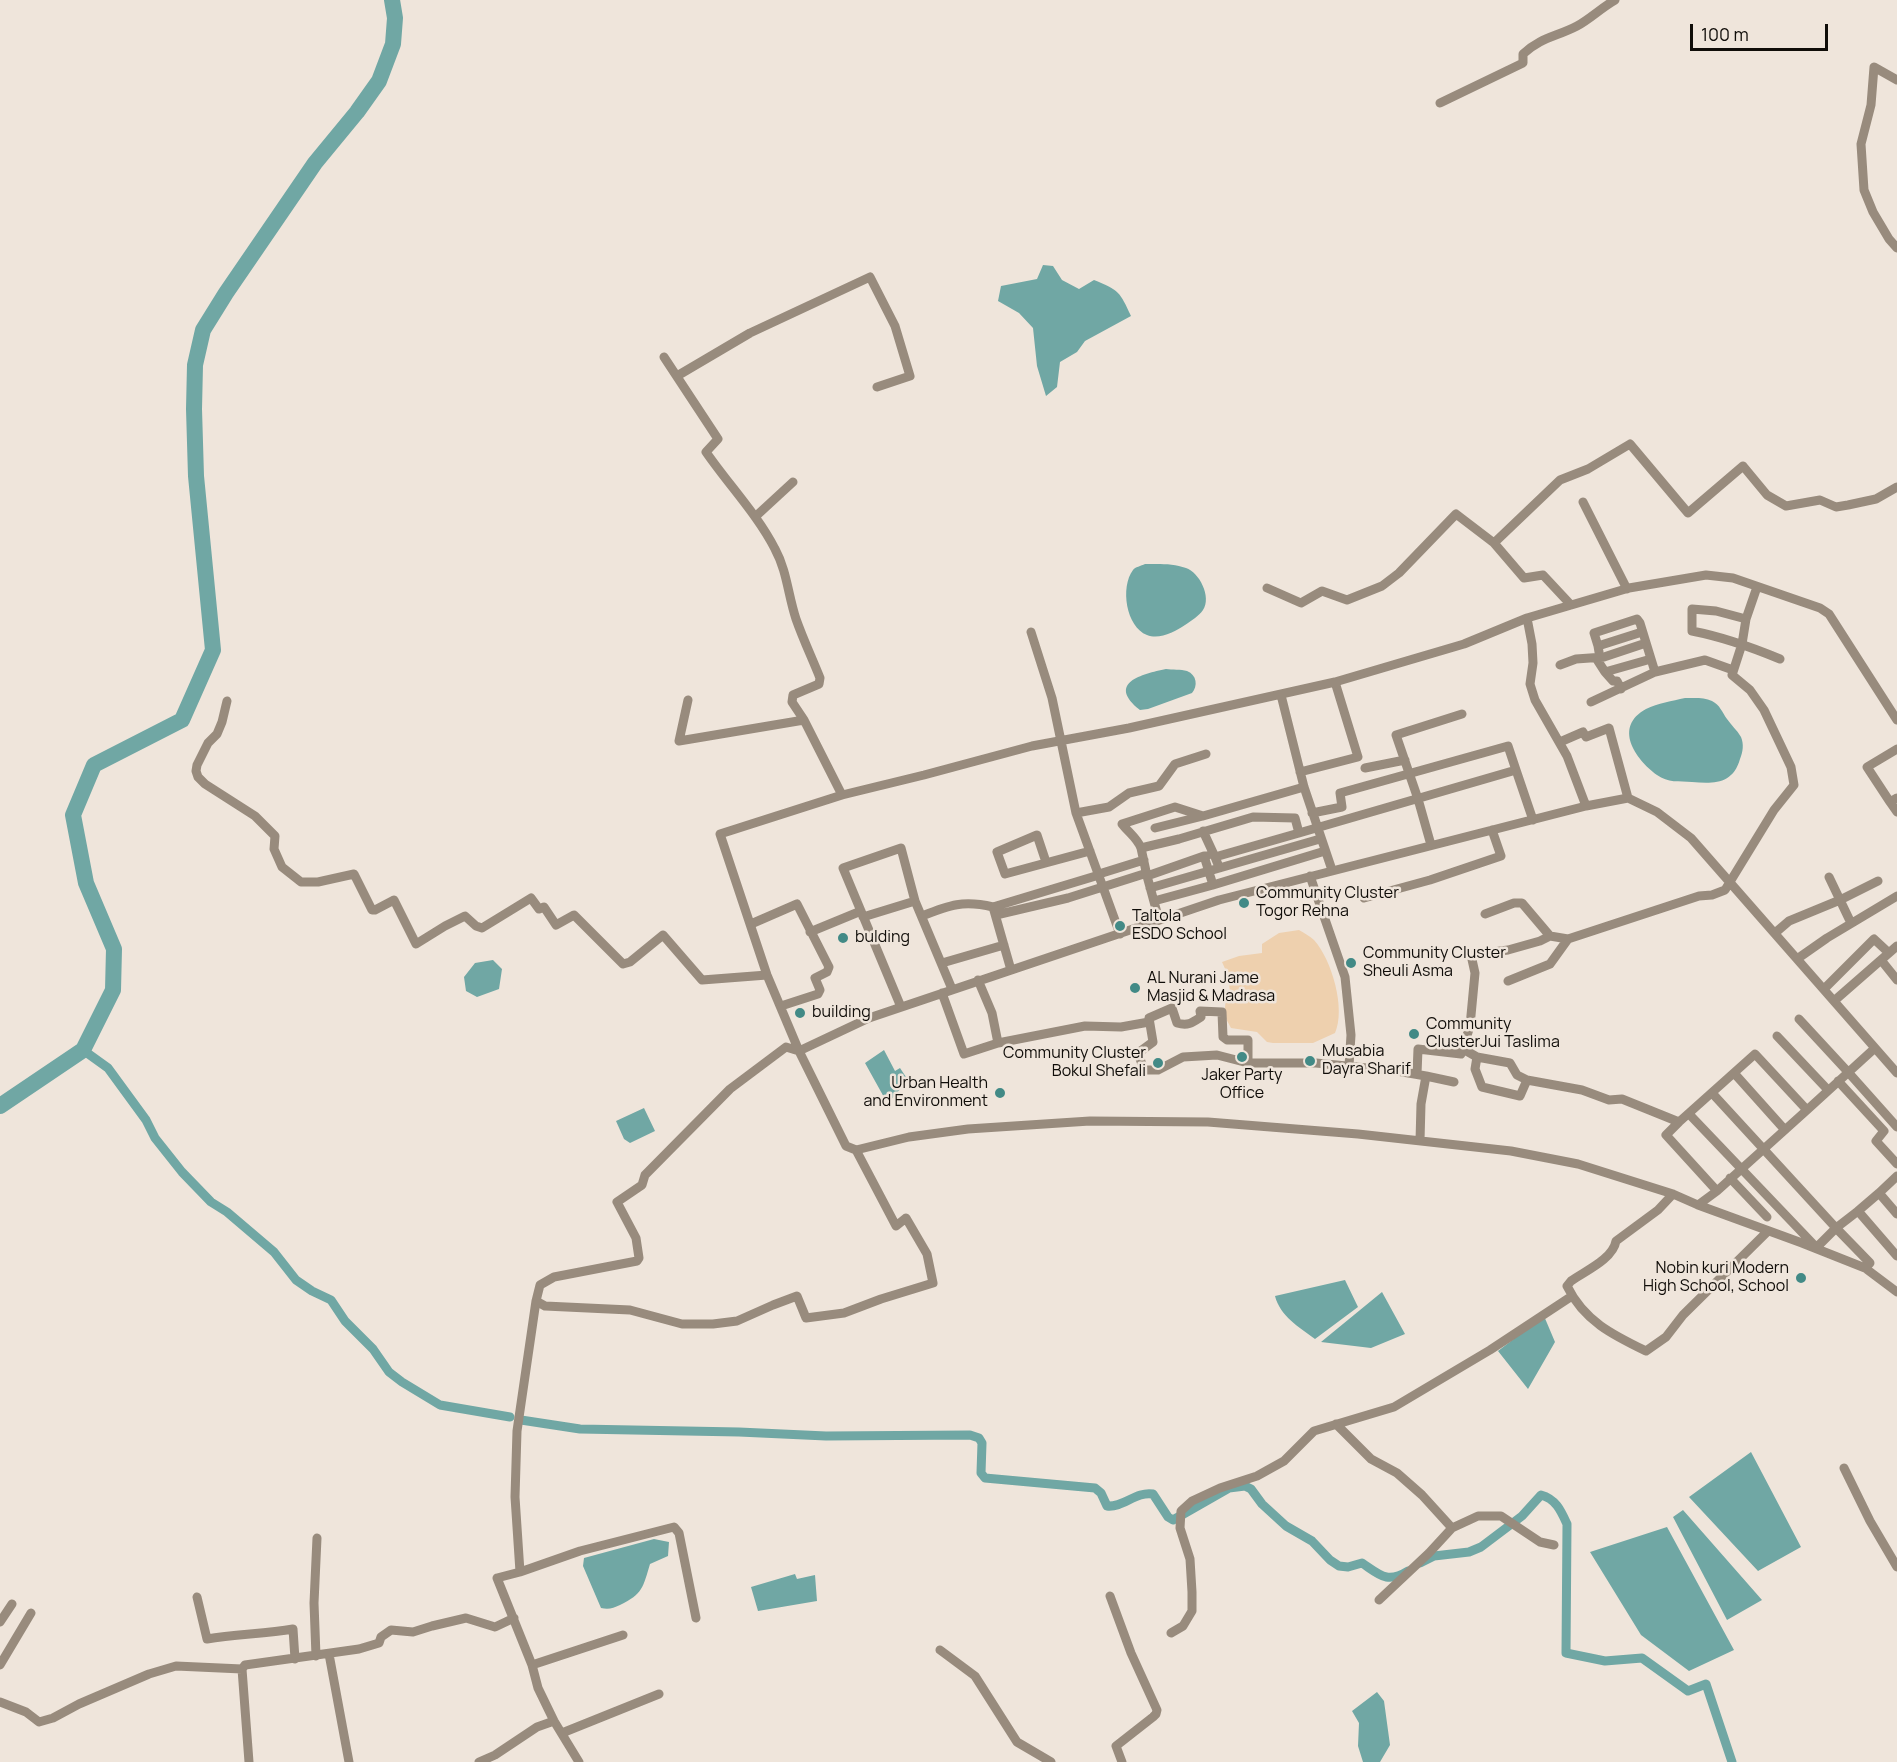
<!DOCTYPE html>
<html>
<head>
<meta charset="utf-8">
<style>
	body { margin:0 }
	#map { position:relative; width:1897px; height:1762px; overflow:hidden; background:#efe5db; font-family:Manrope,sans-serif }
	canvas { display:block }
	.scale { position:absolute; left:1690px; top:24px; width:138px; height:27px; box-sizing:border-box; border:3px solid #100d09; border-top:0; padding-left:8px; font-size:18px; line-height:21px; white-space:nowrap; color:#100d09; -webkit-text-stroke:4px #efe5db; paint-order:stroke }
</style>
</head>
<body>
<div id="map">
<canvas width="1897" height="1762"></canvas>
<div class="scale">100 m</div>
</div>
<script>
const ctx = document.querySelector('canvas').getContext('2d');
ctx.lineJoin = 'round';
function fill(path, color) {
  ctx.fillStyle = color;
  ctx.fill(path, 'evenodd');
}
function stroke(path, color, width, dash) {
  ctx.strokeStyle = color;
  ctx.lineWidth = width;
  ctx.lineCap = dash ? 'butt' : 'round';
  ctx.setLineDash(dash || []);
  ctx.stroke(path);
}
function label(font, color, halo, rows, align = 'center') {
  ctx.font = font + ' Manrope,sans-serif';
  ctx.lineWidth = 5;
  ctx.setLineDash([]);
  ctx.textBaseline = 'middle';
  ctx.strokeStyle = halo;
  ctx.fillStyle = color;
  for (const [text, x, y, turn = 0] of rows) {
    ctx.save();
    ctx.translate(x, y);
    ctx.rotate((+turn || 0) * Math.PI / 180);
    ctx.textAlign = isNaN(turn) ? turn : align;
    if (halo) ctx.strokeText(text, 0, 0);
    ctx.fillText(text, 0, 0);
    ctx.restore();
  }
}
const green = new Path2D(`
	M1299,930C1304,933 1310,936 1314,940C1332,960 1346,1009 1335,1033L1313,1043H1273L1267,1042L1257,1032L1231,1028L1224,1015L1226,999L1230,998C1230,984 1228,974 1222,962L1239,956L1262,953V944L1279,933Z`);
const water = new Path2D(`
	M1043,265L1053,266L1062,280L1079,289L1094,280C1119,290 1120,292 1131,316L1085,341L1077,352L1060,362L1057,387L1046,396L1037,366L1033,328L1019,313L998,301L1001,286L1037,279Z
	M1145,564C1158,564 1173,563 1186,568C1199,572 1212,597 1203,610C1199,616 1191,621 1185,625C1175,632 1159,640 1147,635C1126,627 1120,587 1133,570C1135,567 1141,566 1145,564Z
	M1166,669C1172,670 1181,669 1187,671C1197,675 1198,686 1192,693L1148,709L1140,710C1106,683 1142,674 1166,669Z
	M1685,698C1694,698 1704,697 1712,701C1720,705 1722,712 1727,719C1731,725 1737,730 1741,737C1744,744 1743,752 1740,759C1733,784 1714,784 1692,782C1679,781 1668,783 1657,775C1635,759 1613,727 1646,709C1658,703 1672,701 1685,698Z
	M493,960L502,969L499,989L477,997L466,991L464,977L475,963Z
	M884,1050L895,1071L900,1068L908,1080L890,1101L885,1099L865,1063Z
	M644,1108L655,1131L630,1143L624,1139L616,1121Z
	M1345,1280L1358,1307L1315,1339C1299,1327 1280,1316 1275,1296Z
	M1382,1292L1405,1334L1371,1348L1321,1342Z
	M1544,1316L1555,1342L1528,1389L1498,1351Z
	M1751,1452L1801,1547L1758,1571L1689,1497Z
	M1683,1510L1762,1600L1727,1620L1673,1517Z
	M1667,1527L1734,1650L1689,1671L1641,1635L1590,1552Z
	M654,1539L669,1542L668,1556L650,1564C643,1587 643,1594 620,1605C613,1608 609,1610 601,1608L583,1566L584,1558Z
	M795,1574L797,1579L815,1575L817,1601L758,1611L751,1587Z
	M1377,1692L1384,1701L1390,1745L1380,1762H1363L1358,1746L1359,1723L1352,1711Z`);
const canal = new Path2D(`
	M83,1050L108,1068L146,1120L155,1138L182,1172L211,1202L227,1212L274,1252L296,1280L312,1291L331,1300L345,1321L373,1349L389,1372L402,1382L440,1405L510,1417
	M521,1420L580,1429L739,1432L826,1436L970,1435L979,1438L982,1443L981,1473L985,1478L1095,1488L1101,1493L1107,1506C1123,1508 1136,1491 1153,1494L1168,1517L1173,1520L1229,1488L1245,1486L1251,1489L1262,1504L1286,1526L1312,1541L1330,1560L1339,1566L1348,1567L1362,1563C1380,1575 1387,1584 1408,1571
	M1420,1563L1434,1556L1469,1552L1481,1547L1522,1516L1541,1495C1556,1499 1561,1511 1567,1524L1566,1653L1605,1661L1642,1658L1688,1691L1706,1684L1732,1762`);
const river = new Path2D(`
	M0,1106L83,1050L113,990L114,949L86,883L73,815L94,765L182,720L213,650L196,476L194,409L195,365L203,330L226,293L315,163L357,112L379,81L393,44L395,18L392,0`);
const street = new Path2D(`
	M1897,80L1874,67L1871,105L1861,144L1864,190L1873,212L1889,239L1897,248
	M1440,103L1523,63V54C1541,37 1556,37 1577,26C1590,19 1601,8 1615,0
	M664,357L718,439L706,452C728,484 757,514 775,549C787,571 788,595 796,619C803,639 812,658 820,678L819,684L793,695L792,702L804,720L842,795
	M677,376L750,333L870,277L895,326L910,376L877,387
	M1583,502L1627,589
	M755,517L793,482
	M1494,543L1524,578L1543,575L1571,605
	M1267,588L1301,603L1322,591L1347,600L1382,586L1399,573L1456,514L1494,543L1560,480L1588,469L1630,444L1688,513L1743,466L1767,495L1786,506L1820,500L1836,507L1848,505L1876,499L1897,487
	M1527,618L1532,644L1533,663L1530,684L1535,700L1567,756L1586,806
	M1746,619L1716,611L1692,609V631C1723,637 1751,647 1780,659
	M1031,632L1052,698L1076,813L1120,934
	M1598,646L1594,633L1637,619L1640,623L1655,672
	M1599,652L1598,646L1642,632
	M1596,658L1605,672L1651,659
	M1560,665L1576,659L1604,657L1646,643
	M1605,672L1613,681H1617L1621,689
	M1281,695L1304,787L1332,870
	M688,700L679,741L804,720
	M227,701L222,722L217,734L208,743L197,765L196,771L198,777L205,784L255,816L275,836L274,849L282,867L301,882H318L354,874L372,910H375L394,900L416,944L445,926L465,916L476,926L482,928L531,898L539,909L544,907L556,925L574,915L623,964L630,962L663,935L702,980L767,975
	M1591,702L1655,672L1705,660L1733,670
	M1897,720L1829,614L1820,608L1733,578L1706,575L1629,588L1527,618L1464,644L1335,682L1129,728L1032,746L924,775L842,795L720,834L767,975L799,1051L869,1018L1219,900L1586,806L1628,798L1657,812L1691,838L1897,1073
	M1560,742L1583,732L1586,737L1609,728L1628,798
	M1897,749L1867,767L1890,802L1897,798
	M1365,768L1405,760
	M1300,772L1358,757L1335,682
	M1890,802L1897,812
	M1076,813L1109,807L1129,793L1159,786L1175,764L1206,754
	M1312,813L1342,807L1340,793L1508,746L1516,770
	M1155,828L1203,816
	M1203,831L1215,857
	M1299,833L1516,770L1533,820
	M1431,845L1418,799L1396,735L1462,714
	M1141,848C1137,838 1129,833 1122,824L1175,807L1203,816L1304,787
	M1204,856L1213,885L1325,851
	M1046,862L1037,835L997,852L1005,874L1090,851
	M1099,874L1144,860
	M1147,876L1141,848L1179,839L1253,817L1295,818L1299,833L1215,857L1219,867
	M1310,876L1345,977L1351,1035L1349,1066
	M1829,877L1840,900L1878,881
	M1150,888L1320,839
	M1364,898L1430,880L1501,856L1492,830
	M915,901L952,989
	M1154,901L1213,885
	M1485,914L1514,903H1522L1550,936
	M996,915L1068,898L1147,873
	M922,916C950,905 963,900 993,907
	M863,917L915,901L901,848L843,868L901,1007
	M1159,920L1147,876L1204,856H1207
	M751,924L797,904L829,967L827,972L815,978L820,990L818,994L781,1006
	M810,932L861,911
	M1775,933L1789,921L1840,900L1851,923
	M1797,959L1827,938L1897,896
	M1881,960L1897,980
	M942,963L1004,945
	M1011,970L993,907L1099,875
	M978,980L992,1013L998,1043
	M1508,981L1550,964L1568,939
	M1824,989L1874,939L1889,953
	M942,993L964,1054L998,1043L1085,1026L1121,1027L1149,1022
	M1834,1001L1897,946
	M1799,1019L1848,1072L1897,1127
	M1777,1036L1828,1090
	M1463,1049L1477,1057L1475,1069L1482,1087L1520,1096L1527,1080
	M1477,1057L1510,1063L1517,1075L1527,1080L1582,1090L1609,1100L1622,1099L1679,1122L1755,1054L1807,1110L1717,1191L1698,1205
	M1248,1063V1040H1227L1223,1037L1222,1012L1200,1011L1201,1017C1192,1023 1188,1026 1177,1023L1172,1008L1149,1018L1153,1042L1138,1053L1144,1070H1158L1183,1057L1217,1055L1248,1063H1316L1397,1071L1426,1076L1421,1104L1420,1141
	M1734,1073L1785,1130
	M1417,1074L1418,1049L1461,1054L1470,1026L1475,973L1471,955L1508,950L1540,941L1550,936L1568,939L1699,896L1712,895L1725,890L1774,810L1794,785L1791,767L1764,710L1750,690L1732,675L1742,644L1746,619L1757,587
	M1426,1076L1454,1082
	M1838,1081L1884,1131L1876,1141L1897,1164
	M1712,1093L1836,1228L1858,1211
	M1807,1110L1875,1048
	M1689,1114L1816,1247
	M1679,1122L1666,1135L1717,1191
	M1897,1176L1879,1193L1897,1214
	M1730,1178L1767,1217
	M1879,1193L1858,1211L1897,1256
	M1673,1194L1658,1210L1616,1241C1613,1259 1585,1271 1571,1281L1567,1286C1584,1321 1613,1335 1646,1351L1666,1337L1683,1315L1768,1231
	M1814,1247H1817L1836,1228L1870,1263L1865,1268
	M536,1301L545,1306L630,1310L682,1324H713L737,1321L773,1305L797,1296L806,1318L844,1313L881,1299L933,1283L927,1254L906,1218L896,1226L856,1150
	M1336,1424L1371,1459L1397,1473L1422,1495L1452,1528
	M1844,1468L1870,1521L1897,1567
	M520,1572L515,1497L517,1431L536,1301L540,1285L554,1277L637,1261L639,1258L636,1238L617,1202L642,1185L645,1175L730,1089L786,1047L799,1051L846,1146L856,1150L909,1137L968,1129L1090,1121L1208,1122L1358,1134L1511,1151L1578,1164L1673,1194L1698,1205L1802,1243L1865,1268L1897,1292
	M1110,1596L1131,1653L1157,1710L1156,1714L1153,1717L1116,1746L1122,1762
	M197,1597L207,1639C236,1634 265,1634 293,1629L295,1659
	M1379,1600L1429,1553L1452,1528L1478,1516H1501L1540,1542L1554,1545
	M0,1622L12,1604
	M1171,1633L1183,1626L1192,1611V1592L1190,1559L1180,1528L1181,1511L1192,1501L1220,1488L1257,1476L1284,1461L1314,1431L1394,1407L1490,1350L1572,1296
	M940,1650L975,1676L1017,1742L1051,1762
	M329,1654L349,1762
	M316,1656L314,1603L317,1538
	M0,1665L31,1613
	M532,1665L623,1635
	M242,1669L249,1762
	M0,1702L26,1712L39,1722L53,1718L79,1704L149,1674L176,1666L242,1669L245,1665L359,1649L379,1643L381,1637L391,1630L413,1632L432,1626L466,1618L495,1627L514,1618
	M562,1733L659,1694
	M479,1762L495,1755L537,1727L554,1721
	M579,1762L554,1721L538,1688L532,1665L497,1578L520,1572L580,1551L674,1527L679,1533L696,1618`);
const markers = [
	[1244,903,6,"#428a86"],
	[1120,926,6,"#428a86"],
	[843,938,6,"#428a86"],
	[1351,963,6,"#428a86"],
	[1135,988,6,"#428a86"],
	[800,1013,6,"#428a86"],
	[1414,1034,6,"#428a86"],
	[1242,1057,6,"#428a86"],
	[1310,1061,6,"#428a86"],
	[1158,1063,6,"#428a86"],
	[1000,1093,6,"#428a86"],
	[1801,1278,6,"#428a86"]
];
const poiNames = [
	["Community Cluster",1256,894],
	["Togor Rehna",1256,912],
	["Taltola",1132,917],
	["ESDO School",1132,935],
	["bulding",855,938],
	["Community Cluster",1363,954],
	["Sheuli Asma",1363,972],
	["AL Nurani Jame",1147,979],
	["Masjid & Madrasa",1147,997],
	["building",812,1013],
	["Community",1426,1025],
	["ClusterJui Taslima",1426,1043],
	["Musabia",1322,1052],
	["Dayra Sharif",1322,1070],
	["Community Cluster",1146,1054,"right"],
	["Bokul Shefali",1146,1072,"right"],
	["Jaker Party",1242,1076,"center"],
	["Office",1242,1094,"center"],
	["Urban Health",988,1084,"right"],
	["and Environment",988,1102,"right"],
	["Nobin kuri Modern",1789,1269,"right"],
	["High School, School",1789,1287,"right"]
];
fill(green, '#eed0ae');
fill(water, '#70a7a4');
stroke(canal, '#70a7a4', 9);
stroke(river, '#70a7a4', 16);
stroke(street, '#988b7d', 9);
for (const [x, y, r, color] of markers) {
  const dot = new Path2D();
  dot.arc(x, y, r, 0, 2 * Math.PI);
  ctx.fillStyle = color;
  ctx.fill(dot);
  stroke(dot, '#efe5db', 2);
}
label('16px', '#100d09', '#efe5db', poiNames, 'left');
</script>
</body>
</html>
